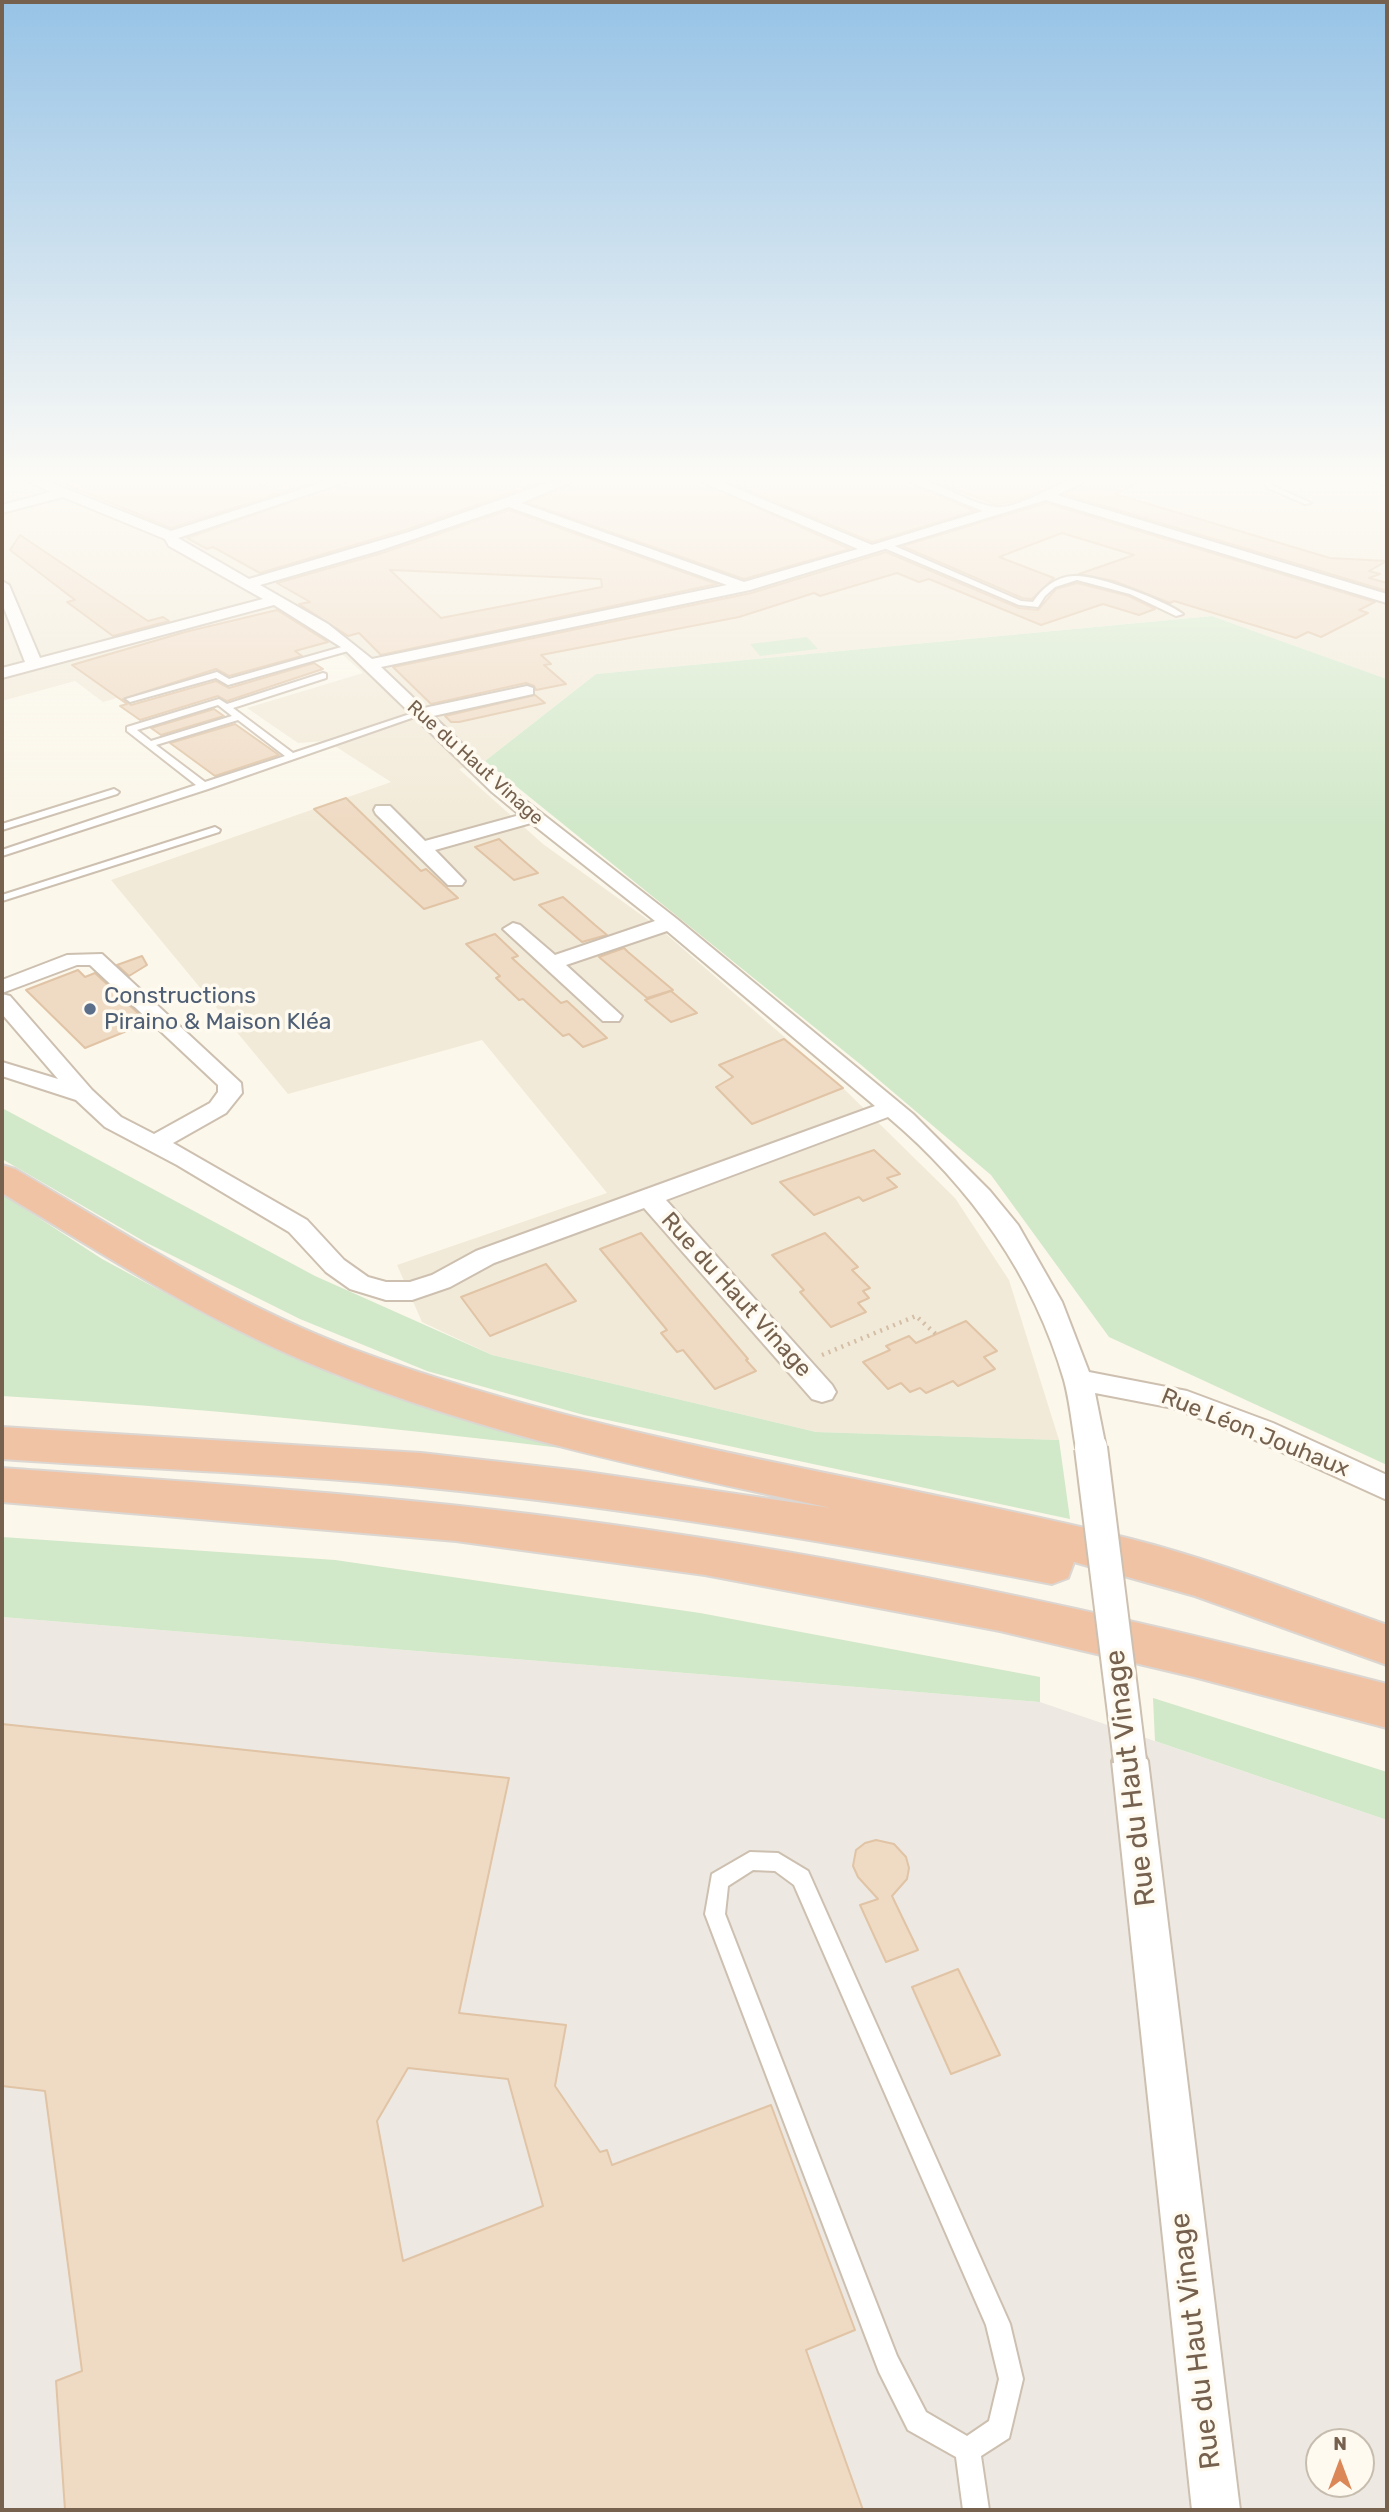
<!DOCTYPE html>
<html>
<head>
<meta charset="utf-8">
<style>
	body { margin:0 }
	#map { position:relative; width:1389px; height:2512px; overflow:hidden; background:#fbf7ea; font-family:Rubik,sans-serif }
	canvas { display:block }
	.frame { position:absolute; inset:0; border:4px solid #75614e; pointer-events:none }
	.north { position:absolute; left:1305px; top:2428px; width:70px; height:70px; box-sizing:border-box; background:#fefaf0; border:2px solid #c7bdaf; border-radius:50%; rotate:0deg; font-size:19px; font-weight:700; line-height:28px; text-align:center; color:#75614e }
	.north::after { content:''; display:block; margin:auto; width:24px; height:32px; background:#dc8758; clip-path:polygon(50% 0,100% 100%,50% 72%,0 100%) }
</style>
</head>
<body>
<div id="map">
<canvas width="1389" height="2512"></canvas>
<div class="frame"></div>
<div class="north">N</div>
</div>
<script>
const ctx = document.querySelector('canvas').getContext('2d');
ctx.lineJoin = 'round';
function fill(path, color) {
  ctx.fillStyle = color;
  ctx.fill(path, 'evenodd');
}
function stroke(path, color, width, dash) {
  ctx.strokeStyle = color;
  ctx.lineWidth = width;
  ctx.lineCap = dash ? 'butt' : 'round';
  ctx.setLineDash(dash || []);
  ctx.stroke(path);
}
function label(font, color, halo, rows, align = 'center') {
  ctx.font = font + ' Rubik,sans-serif';
  ctx.lineWidth = 7;
  ctx.setLineDash([]);
  ctx.textBaseline = 'middle';
  ctx.strokeStyle = halo;
  ctx.fillStyle = color;
  for (const [text, x, y, turn = 0] of rows) {
    ctx.save();
    ctx.translate(x, y);
    ctx.rotate((+turn || 0) * Math.PI / 180);
    ctx.textAlign = isNaN(turn) ? turn : align;
    if (halo) ctx.strokeText(text, 0, 0);
    ctx.fillText(text, 0, 0);
    ctx.restore();
  }
}
const residential = new Path2D(`
	M2,477H1387V679L1212,616L596,674L485,761L459,769L543,844L658,927L843,1088L955,1198L1009,1280L1059,1440L816,1432L492,1355L422,1322L397,1265L607,1193L482,1040L288,1094L111,880L391,782L327,741L298,743L247,708L363,673L335,648L251,672L238,664L103,702L75,681L2,701Z`);
const industrial = new Path2D(`
	M2,1617L1040,1702L1387,1820V2510H2ZM1319,2442H1361V2484H1319Z`);
const green = new Path2D(`
	M1212,616L1387,679V1465L1109,1337L991,1175L860,1064L485,761L596,674Z
	M807,637L818,649L760,656L750,644Z
	M2,1108L315,1276L492,1355L816,1432L1059,1440L1070,1519L584,1415L427,1371L300,1319L147,1243L2,1159Z
	M2,1194L102,1259L213,1319L338,1377L578,1450C386,1427 195,1407 2,1396Z
	M2,1537L335,1560L700,1613L1040,1677V1702L2,1617Z
	M1153,1698L1387,1772V1820L1155,1741Z`);
const building = new Path2D(`
	M49,477H260V486L288,477H331L171,528Z
	M362,477H556L408,529L260,573L213,547L207,549L187,538Z
	M585,477H689L850,549L744,579L528,503Z
	M716,477H896L975,511L872,542Z
	M920,477H1075L1016,501L996,504Z
	M1095,477H1150L1115,494L1330,558L1387,561L1369,571L1380,574L1369,578L1387,583V591L1064,494Z
	M1046,503L1375,602L1359,610L1368,613L1321,637L1308,632L1296,638L1174,601L1170,603L1114,581L1079,574L1134,555L1062,533L999,557L1054,578L1032,599L1022,598L902,546Z
	M509,510L717,584L381,655L359,633L348,636L299,604L310,602L277,583L379,554ZM390,570L601,579L602,587L441,618Z
	M20,535L148,621L163,617L169,621L113,636L67,602L75,600L10,550Z
	M886,552L1019,608L1038,610L1056,589L1077,583L1129,596L1155,609L1139,615L1103,604L1041,625L929,579L919,582L897,573L820,596L814,593L739,617L541,655L551,664L544,665L566,684L536,690L534,686L526,683L431,704L393,667L751,593Z
	M277,610L328,642L295,651L302,656L229,676L216,669L123,699L131,705L216,681L229,688L314,663L323,669L227,701L218,696L140,720L120,706L127,704L72,665L185,632Z
	M535,695L545,703L459,722H451L445,716Z
	M214,709L224,716L161,735L151,728Z
	M235,724L279,755L215,776L170,743Z
	M346,798L421,871L426,869L458,898L424,909L314,809Z
	M499,839L509,848L538,873L514,880L475,847Z
	M563,897L595,925L607,935L582,942L539,905Z
	M495,934L518,956L512,958L561,1003L567,1001L607,1038L583,1047L569,1034L563,1036L523,999L519,1000L496,978L500,976L466,944Z
	M624,948L628,952L673,990L647,998L599,957Z
	M142,956L147,965L129,976L117,965Z
	M78,970L85,977L95,973L140,1015L131,1019L139,1026L85,1048L26,990Z
	M671,991L697,1013L671,1022L645,1000Z
	M784,1039L843,1088L752,1124L716,1087L733,1077L719,1065Z
	M874,1150L900,1174L887,1178L897,1187L863,1201L859,1197L814,1215L780,1182Z
	M641,1233L748,1359L746,1360L756,1371L715,1389L683,1350L677,1352L661,1333L667,1330L600,1249Z
	M825,1233L858,1267L852,1270L870,1288L863,1291L869,1298L858,1303L866,1312L831,1327L800,1292L804,1290L772,1255Z
	M546,1264L576,1301L490,1336L461,1297Z
	M966,1321L997,1351L984,1357L995,1369L958,1386L953,1381L926,1393L920,1388L910,1392L901,1383L888,1389L863,1362L890,1350L886,1346L909,1336L916,1343Z
	M2,1724L509,1778L459,2013L566,2025L555,2086L600,2152L607,2150L612,2165L771,2105L855,2330L806,2350L863,2510H65L56,2381L82,2371L45,2091L2,2086ZM408,2068L508,2079L543,2206L403,2261L377,2121Z
	M876,1840L894,1844L906,1857L909,1868L907,1879L892,1896L918,1950L886,1962L860,1905L878,1899L858,1877L853,1866L856,1850L865,1843Z
	M958,1969L1000,2055L951,2074L912,1987Z`);
const path = new Path2D(`
	M822,1355L916,1316L939,1337`);
const lane = new Path2D(`
	M1261,477H1268L1273,486L1311,503L1305,504L1268,488Z
	M1363,477H1374L1387,482V486Z
	M884,544H890L1021,601L1033,602C1042,588 1056,577 1073,576C1096,574 1164,600 1183,614L1176,616L1130,594L1077,580L1055,587L1045,596L1038,607L1019,605L884,548Z
	M352,644L356,647L355,649L228,685L216,678L130,702L126,699L217,672L229,679Z
	M323,673L326,674V678L233,708L293,753L416,712L423,714L208,789L2,856V850L196,785L127,731V727L219,699L227,704ZM218,705L232,716L151,741L137,730ZM238,720L285,756L205,782L156,745Z
	M114,789L119,792L117,794L2,830V824Z
	M215,827L220,830L219,832L2,901V895Z
	M750,1852L778,1853L808,1871L1010,2324L1023,2379L1009,2438L981,2456L989,2510H963L956,2457L908,2430L879,2372L705,1914L712,1874ZM753,1870L775,1871L794,1885L986,2325L999,2379L989,2421L967,2436L926,2412L897,2356L725,1914L728,1886Z`);
const street = new Path2D(`
	M19,477H37L171,531L340,477H360L178,538L249,579L409,532L565,477H583L521,503L744,582L858,549L691,477H709L872,545L983,511L898,477C937,477 963,503 996,507C1020,510 1061,477 1093,477L1057,495L1387,594V603L1046,500L750,590L381,667L424,708L527,686L533,688V694L433,716L504,784L677,919L913,1114L990,1191L1018,1225L1062,1302L1089,1372L1187,1391L1273,1423L1387,1475V1500L1253,1439L1173,1408L1095,1393L1106,1448L1101,1456L1091,1459L1081,1456L1076,1448C1072,1426 1070,1402 1064,1380C1034,1276 970,1186 888,1117L666,1200L832,1385L836,1392L832,1399L822,1402L812,1399L644,1208L494,1263L450,1287L412,1300H386L350,1289L326,1272L289,1232L177,1165L105,1127L76,1100L2,1076V1062L58,1079L2,1014V994L10,996L92,1090L121,1117L154,1134L210,1103L218,1092V1085L90,965H77L2,993V980L67,955L102,954L241,1083L242,1093L226,1113L173,1143L307,1220L344,1260L368,1277L386,1282H410L432,1275L476,1251L875,1106L667,931L566,965L622,1016L619,1021H603L503,929L513,923L520,925L555,955L655,921L531,823L435,850L465,881L462,885H448L376,814L374,810L376,806H390L425,841L520,815L492,792L344,649L274,605L2,678V668L25,662L2,603V581L9,585L40,658L263,599L169,546L165,539L63,497L2,513V505L51,492ZM509,507L727,585L372,659L328,624L260,585L378,551Z
	M1130,1745L1142,1750L1148,1761L1240,2510H1192L1112,1761L1118,1750Z`);
const highway = new Path2D(`
	M2,1165L15,1169C123,1233 232,1303 350,1348C602,1442 871,1475 1131,1539C1218,1561 1302,1595 1387,1625V1665L1195,1596L1074,1562L1068,1578L1052,1584C843,1544 633,1508 421,1487C282,1473 141,1469 2,1459V1427L421,1453L580,1471L831,1508C658,1471 481,1435 316,1366C205,1320 104,1255 2,1193Z
	M2,1468C204,1483 406,1496 606,1524C870,1560 1130,1617 1387,1684V1728L1194,1677L1000,1631L705,1575L456,1541L2,1502Z`);
const streetBridge = new Path2D(`
	M1091,1448L1130,1761`);
const markers = [
	[90,1009,7,"#5c6f8a"]
];
const farStreetnames = [
	["Rue du Haut Vinage",475,763,42]
];
const serviceNames = [
	["Constructions",104,996],
	["Piraino & Maison Kléa",104,1022]
];
const streetNames = [
	["Rue du Haut Vinage",736,1295,48],
	["Rue Léon Jouhaux",1255,1433,22]
];
const nearStreetnames = [
	["Rue du Haut Vinage",1131,1778,-97],
	["Rue du Haut Vinage",1196,2341,-97]
];
fill(residential, '#f2ead8');
fill(industrial, '#ede9e2');
fill(green, '#d1e8c9');
fill(building, '#efdac3');
stroke(building, '#e0c4a5', 2);
stroke(lane, '#cdc0b0', 4);
stroke(street, '#cdc0b0', 4);
stroke(highway, '#dbd6d1', 4);
stroke(path, '#d4bea6', 4.5, [2, 5]);
fill(lane, '#fff');
fill(street, '#fff');
fill(highway, '#f1c3a5');
stroke(streetBridge, '#cdc0b0', 36, []);
stroke(streetBridge, '#fff', 32);
const sky = ctx.createLinearGradient(0, 0, 0, 829);
sky.addColorStop(0, '#97c3e6');
sky.addColorStop(0.58, '#fdfbf6');
sky.addColorStop(1, '#fdfbf600');
ctx.fillStyle = sky;
ctx.fillRect(0, 0, 1389, 829);
for (const [x, y, r, color] of markers) {
  const dot = new Path2D();
  dot.arc(x, y, r, 0, 2 * Math.PI);
  ctx.fillStyle = color;
  ctx.fill(dot);
  stroke(dot, '#fefaf0', 2.5);
}
label('19px', '#75614e', '#fefaf0', farStreetnames);
label('23px', '#4e5e75', '#fefaf0', serviceNames, 'left');
label('23px', '#75614e', '#fefaf0', streetNames);
label('28px', '#75614e', '#fefaf0', nearStreetnames);
</script>
</body>
</html>
